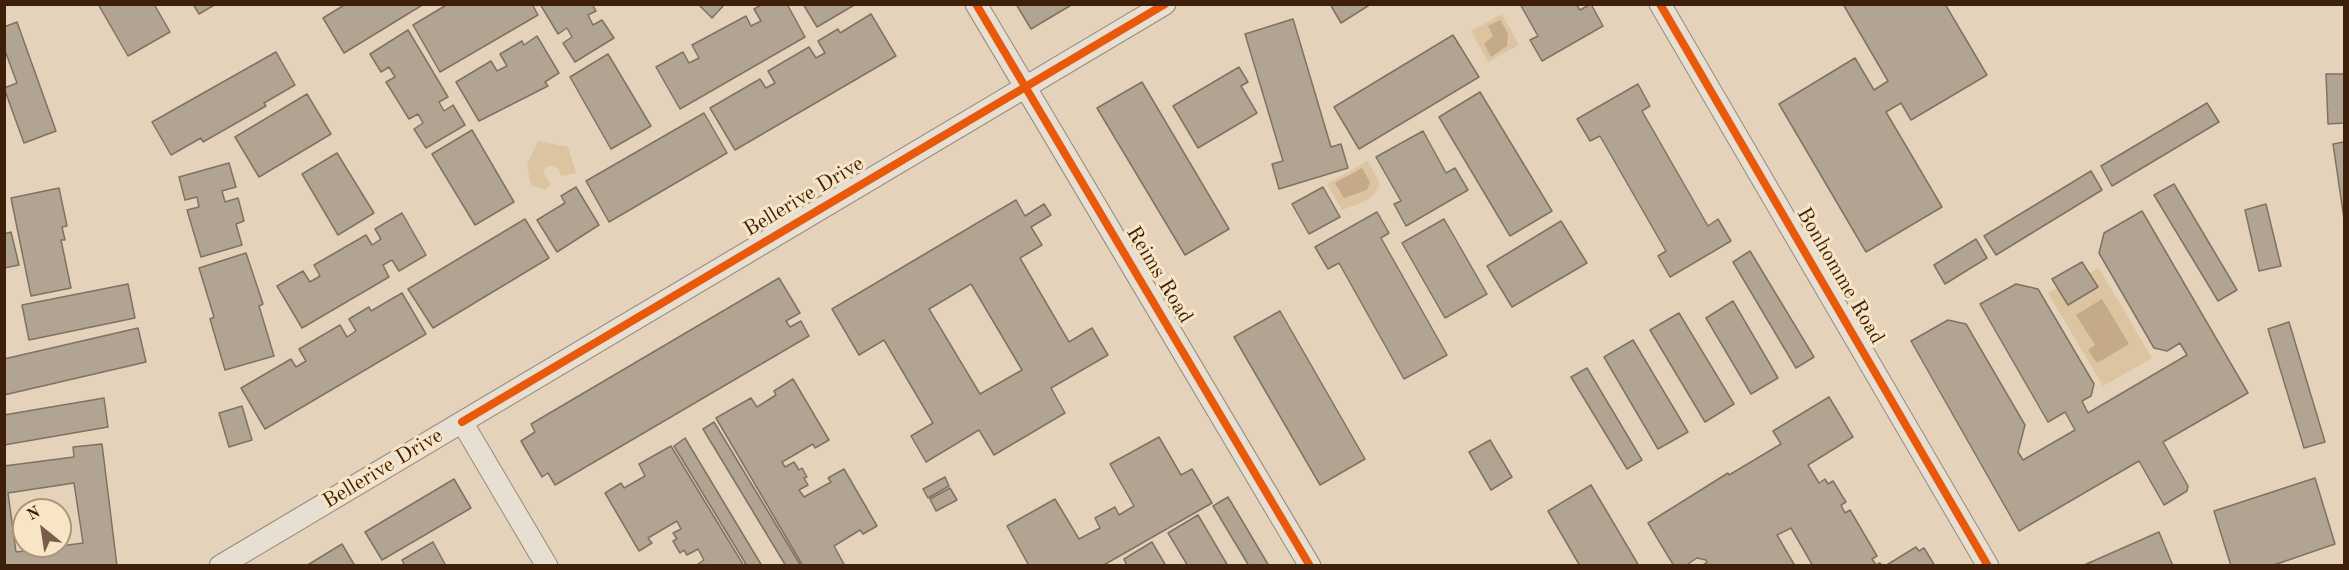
<!DOCTYPE html>
<html>
<head>
<meta charset="utf-8">
<style>
	body { margin:0 }
	#map { position:relative; width:2349px; height:570px; overflow:hidden; background:#e4d3ba; font-family:"Old Standard TT",serif }
	canvas { display:block }
	.frame { position:absolute; inset:0; border:6px solid #3e1f0a; pointer-events:none }
	.north { position:absolute; left:12px; top:498px; width:60px; height:60px; box-sizing:border-box; background:#f8e5c6; border:2px solid #ae967b; border-radius:50%; rotate:330deg; font-size:16px; font-weight:700; line-height:24px; text-align:center; color:#3e1f0a }
	.north::after { content:''; display:block; margin:auto; width:21px; height:27px; background:#785e48; clip-path:polygon(50% 0,100% 100%,50% 72%,0 100%) }
</style>
</head>
<body>
<div id="map">
<canvas width="2349" height="570"></canvas>
<div class="frame"></div>
<div class="north">N</div>
</div>
<script>
const ctx = document.querySelector('canvas').getContext('2d');
ctx.lineJoin = 'round';
function fill(path, color) {
  ctx.fillStyle = color;
  ctx.fill(path, 'evenodd');
}
function stroke(path, color, width, dash) {
  ctx.strokeStyle = color;
  ctx.lineWidth = width;
  ctx.lineCap = dash ? 'butt' : 'round';
  ctx.setLineDash(dash || []);
  ctx.stroke(path);
}
function label(font, color, halo, rows, align = 'center') {
  ctx.font = font + ' "Old Standard TT",serif';
  ctx.lineWidth = 6;
  ctx.setLineDash([]);
  ctx.textBaseline = 'middle';
  ctx.strokeStyle = halo;
  ctx.fillStyle = color;
  for (const [text, x, y, turn = 0] of rows) {
    ctx.save();
    ctx.translate(x, y);
    ctx.rotate((+turn || 0) * Math.PI / 180);
    ctx.textAlign = isNaN(turn) ? turn : align;
    if (halo) ctx.strokeText(text, 0, 0);
    ctx.fillText(text, 0, 0);
    ctx.restore();
  }
}
const green = new Path2D(`
	M1502,14L1519,45L1488,62L1471,31Z
	M538,141L568,147L576,173L561,176L559,169L551,166L546,167L543,173L551,184L545,190L531,185L527,165Z
	M1368,161L1380,184C1374,201 1358,204 1342,210L1327,184Z
	M2082,262L2089,273L2099,268L2152,358L2103,386L2048,293L2057,288L2052,279Z`);
const water = new Path2D(`
	M1500,20L1508,33L1507,46L1491,57L1484,44L1493,36L1488,26Z
	M1362,168L1370,182L1367,190L1344,198L1335,183Z
	M2102,299L2129,344L2097,363L2088,350L2095,345L2076,315Z`);
const building = new Path2D(`
	M98,4H154L170,32L128,56Z
	M193,4H216L199,14Z
	M346,4H424L344,53L323,18Z
	M448,4H532L538,15L440,72L413,25Z
	M540,4H592L596,11L588,15L593,25L602,20L614,38L575,62L563,43L572,37L567,28L558,34Z
	M698,4H725L712,18Z
	M763,4H787L805,37L680,109L656,67L683,52L689,63L699,58L692,45L746,16L751,26L761,21L754,9Z
	M803,4H856L817,27Z
	M1016,4H1073L1031,29Z
	M1330,4H1371L1341,23Z
	M1520,4H1576L1580,10L1591,4L1603,26L1542,61L1530,40L1538,36Z
	M1843,4H1945L1987,75L1911,120L1901,103L1886,112L1942,207L1866,252L1779,104L1855,58L1874,90L1888,81Z
	M871,14L896,56L735,150L710,108L760,79L766,88L775,83L768,71L809,47L816,58L825,53L818,41L838,29L840,33Z
	M1293,19L1331,147L1341,144L1348,168L1279,189L1272,164L1283,161L1245,34Z
	M17,22L56,131L24,143L4,88L17,83L4,48V27Z
	M408,30L448,97L439,102L444,111L453,105L465,125L426,148L414,129L423,123L418,114L409,119L386,82L395,77L389,67L381,72L370,54Z
	M1453,35L1479,77L1359,149L1334,107Z
	M537,36L559,73L545,82L548,86L479,121L456,82L491,61L497,71L507,66L500,54L522,41L524,45Z
	M276,52L295,85L264,103L266,106L203,142L201,138L171,155L152,122Z
	M608,54L651,126L611,149L570,77Z
	M1239,67L1248,82L1241,86L1257,113L1198,148L1173,106Z
	M2326,74H2344V123L2328,124Z
	M1142,82L1229,229L1185,255L1097,108Z
	M1638,84L1650,106L1642,111L1708,226L1718,219L1731,241L1670,277L1658,256L1666,251L1600,136L1590,141L1577,119Z
	M1480,92L1552,211L1510,236L1439,117Z
	M307,94L331,134L259,177L235,137Z
	M2207,103L2219,122L2112,186L2101,166Z
	M704,113L727,153L609,222L586,181Z
	M472,130L514,202L475,225L432,154Z
	M1423,131L1446,173L1455,168L1468,190L1406,226L1394,204L1401,201L1376,157Z
	M2344,142V219L2333,144Z
	M337,153L374,213L338,235L302,174Z
	M229,163L236,187L222,191L225,202L238,198L244,221L236,224L242,245L201,257L187,210L199,207L197,197L185,200L179,177Z
	M2091,171L2102,190L1996,255L1984,236Z
	M2174,184L2237,290L2218,301L2154,195Z
	M576,187L599,225L557,252L537,220L565,203L561,196Z
	M1323,187L1340,217L1309,234L1292,204Z
	M59,188L67,226L62,227L65,240H61L71,288L31,296L11,198Z
	M1016,200L1025,216L1044,204L1051,215L1031,227L1042,245L1020,258L1069,342L1092,328L1108,355L1051,388L1065,413L994,455L979,430L926,462L911,436L933,423L884,340L859,355L832,309ZM971,284L1022,370L980,394L929,309Z
	M2266,204L2281,266L2259,271L2245,210Z
	M2142,211L2248,393L2163,442L2188,486L2187,491L2164,505L2139,461L2019,531L1911,341L1948,320L1966,324L2025,425L2018,452L2023,460L2075,430L2065,412L2048,422L1980,304L2016,284L2038,289L2094,384L2091,396L2082,401L2088,413L2187,355L2180,343L2167,351L2154,348L2099,253L2104,233Z
	M1377,212L1389,233L1381,238L1447,355L1404,379L1339,263L1328,269L1315,247Z
	M402,213L426,255L399,271L392,260L383,265L389,277L302,328L277,286L303,271L310,282L320,276L314,265L366,235L372,245L381,239L375,229Z
	M525,219L549,258L433,328L408,289Z
	M1444,219L1487,294L1445,318L1402,243Z
	M1561,221L1587,263L1512,307L1487,266Z
	M11,232L19,265L4,268V234Z
	M1976,239L1987,258L1945,284L1934,265Z
	M1750,251L1814,357L1796,368L1733,262Z
	M246,253L263,304L259,306L274,356L225,370L210,319L214,317L199,268Z
	M2082,262L2098,287L2068,305L2052,279Z
	M779,278L800,313L786,321L790,327L801,321L809,336L555,485L548,473L542,477L521,441L535,432L531,424Z
	M128,284L135,318L29,340L22,305Z
	M402,293L426,334L265,429L241,388L291,359L296,367L306,361L299,349L340,325L347,337L356,331L349,319L369,307L371,311Z
	M1733,301L1778,378L1751,394L1706,318Z
	M1280,311L1365,459L1320,485L1234,337Z
	M1679,313L1734,404L1705,422L1650,330Z
	M2289,322L2325,442L2304,448L2268,329Z
	M138,328L146,362L4,395V359Z
	M1633,340L1688,432L1658,449L1604,357Z
	M1587,368L1642,460L1627,469L1571,377Z
	M793,379L829,440L815,448L813,444L782,462L785,467L794,462L799,470L802,468L807,477L804,478L808,485L799,490L804,497L831,482L828,478L844,469L877,526L863,534L860,530L834,546L845,566H803L716,418L751,398L757,407L776,395L774,391Z
	M1829,397L1853,437L1808,465L1819,483L1825,479L1828,484L1833,481L1846,502L1841,505L1845,513L1850,510L1877,556L1872,559L1876,565L1880,563L1882,566H1813L1791,528L1777,535L1795,566H1702L1707,562L1706,560L1697,558L1685,566H1674L1648,523L1728,473L1729,475L1781,444L1773,431Z
	M104,398L108,427L4,445V415Z
	M242,406L252,440L229,447L219,413Z
	M714,422L801,566H786L703,429Z
	M1159,437L1181,475L1192,469L1212,503L1102,566H1025L1028,564L1007,526L1055,499L1079,539L1100,528L1095,518L1115,507L1119,515L1134,506L1110,464Z
	M685,438L762,566H747L674,446Z
	M1490,440L1512,477L1491,490L1469,452Z
	M102,444L117,566H4V466L74,457L73,447ZM74,483L83,543L16,552L8,493Z
	M671,446L744,566H695L704,560L698,549L687,555L684,550L680,553L673,541L677,539L673,533L681,529L677,521L648,538L652,543L639,551L605,493L621,483L624,488L645,476L639,464Z
	M945,477L949,486L928,498L923,489Z
	M2315,478L2335,544L2271,566H2231L2214,511Z
	M454,479L471,508L382,560L365,532Z
	M1591,485L1639,566H1580L1548,511Z
	M950,488L957,500L936,511L930,499Z
	M1228,497L1269,566H1249L1213,506Z
	M1198,515L1228,566H1188L1168,533Z
	M2159,532L2173,566H2082Z
	M433,542L446,566H405L402,560Z
	M1152,542L1166,566H1127L1124,559Z
	M342,544L355,566H306Z
	M1916,547L1919,551L1924,548L1935,566H1885Z`);
const minor = new Path2D(`
	M976,4L1310,566
	M1660,4L1988,566
	M462,422L547,566
	M220,566L1165,4`);
const cycleway = new Path2D(`
	M976,4L1310,566
	M1660,4L1988,566
	M462,422L1165,4`);
const streetNames = [
	["Bellerive Drive",804,197,-31],
	["Reims Road",1159,275,59],
	["Bonhomme Road",1840,276,60],
	["Bellerive Drive",383,469,-31]
];
fill(green, '#dcc4a1');
fill(water, '#c4aa88');
fill(building, '#b1a492');
stroke(building, '#7f7263', 1.5);
stroke(minor, '#988a7a', 23);
stroke(minor, '#e7dfd2', 21);
stroke(cycleway, '#e8590c', 8);
label('21px', '#3e1f0a', '#f8e5c6', streetNames);
</script>
</body>
</html>
